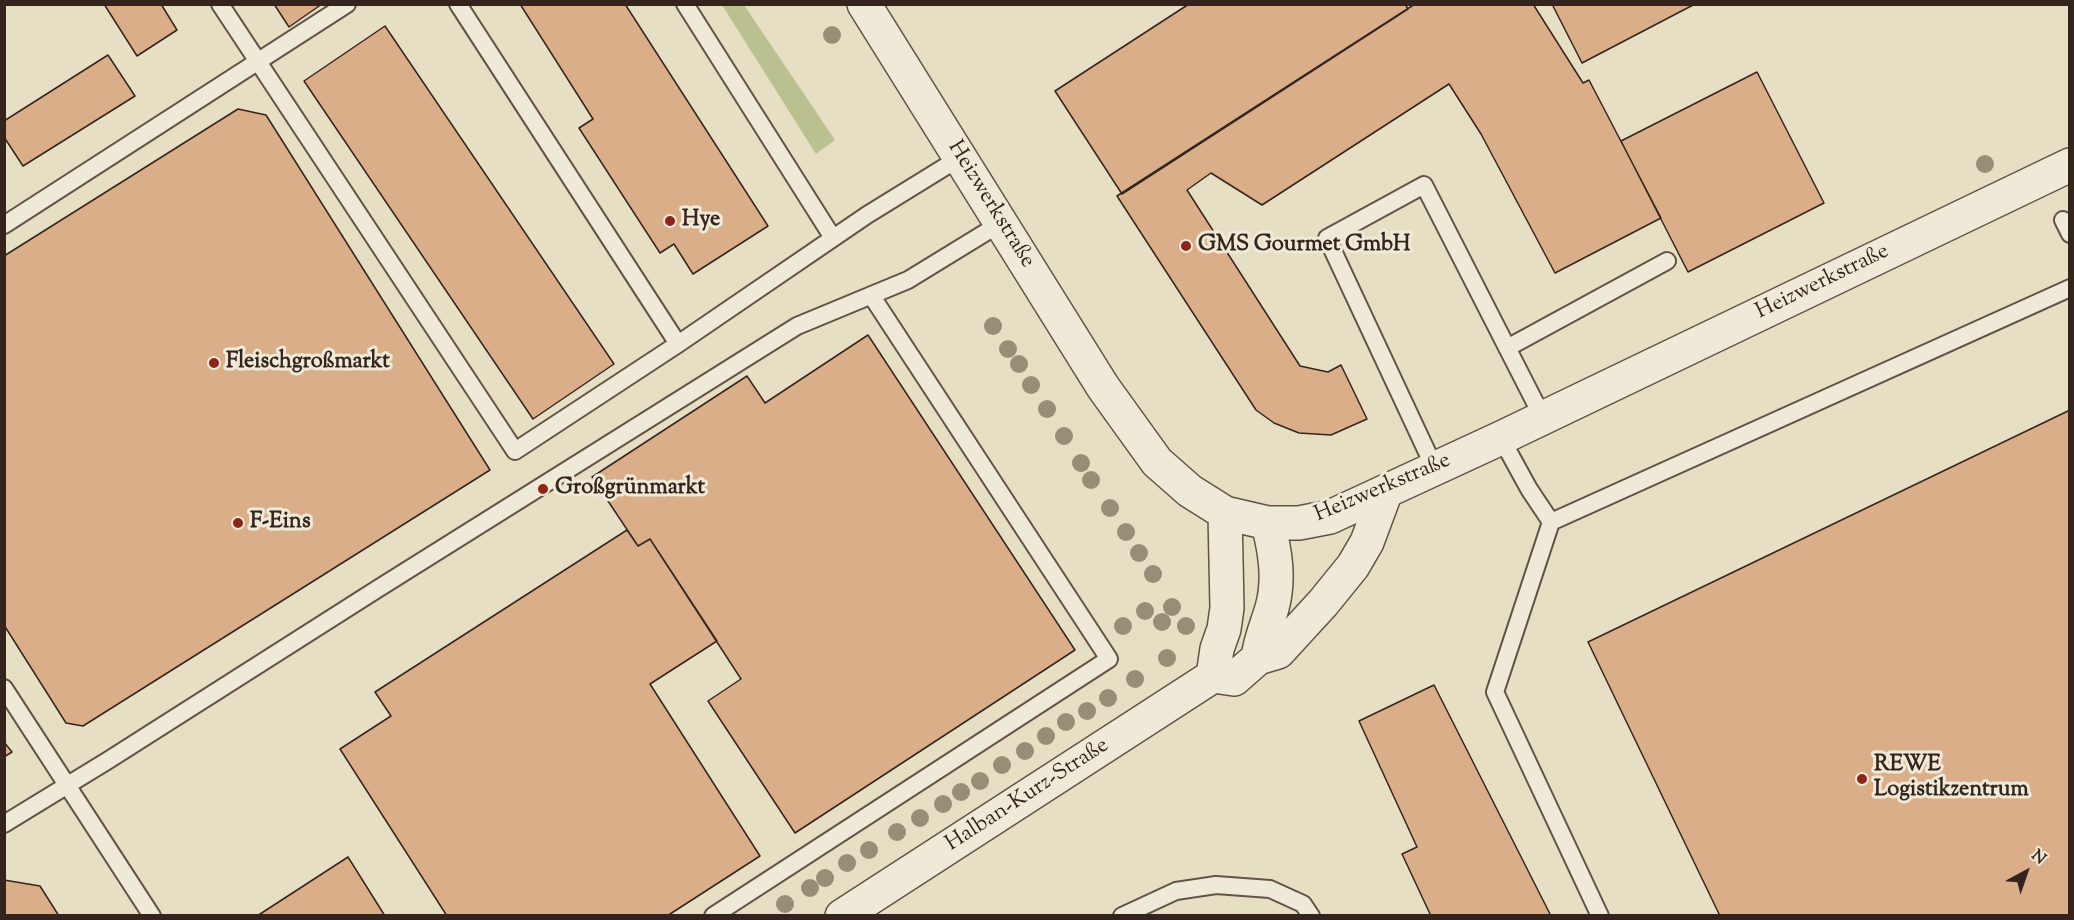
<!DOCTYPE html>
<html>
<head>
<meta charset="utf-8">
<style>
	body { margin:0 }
	#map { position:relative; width:2074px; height:920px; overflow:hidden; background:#e7dfc3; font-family:"Sorts Mill Goudy",serif }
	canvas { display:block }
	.frame { position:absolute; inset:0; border:6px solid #35241d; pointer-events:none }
	.north { position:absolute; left:1996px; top:842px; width:60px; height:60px; -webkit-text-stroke:4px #efead8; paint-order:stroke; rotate:40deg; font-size:16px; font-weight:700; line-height:24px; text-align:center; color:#35241d }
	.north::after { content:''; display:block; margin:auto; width:21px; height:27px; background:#35241d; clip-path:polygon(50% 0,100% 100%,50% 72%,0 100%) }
</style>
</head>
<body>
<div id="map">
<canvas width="2074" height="920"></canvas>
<div class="frame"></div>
<div class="north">N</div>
</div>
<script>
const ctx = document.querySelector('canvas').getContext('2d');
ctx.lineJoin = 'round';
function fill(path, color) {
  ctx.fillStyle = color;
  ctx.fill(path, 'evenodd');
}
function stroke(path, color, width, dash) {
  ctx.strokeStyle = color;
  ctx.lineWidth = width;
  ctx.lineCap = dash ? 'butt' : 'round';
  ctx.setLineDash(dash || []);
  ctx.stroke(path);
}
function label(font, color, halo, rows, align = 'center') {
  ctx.font = font + ' "Sorts Mill Goudy",serif';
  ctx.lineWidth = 6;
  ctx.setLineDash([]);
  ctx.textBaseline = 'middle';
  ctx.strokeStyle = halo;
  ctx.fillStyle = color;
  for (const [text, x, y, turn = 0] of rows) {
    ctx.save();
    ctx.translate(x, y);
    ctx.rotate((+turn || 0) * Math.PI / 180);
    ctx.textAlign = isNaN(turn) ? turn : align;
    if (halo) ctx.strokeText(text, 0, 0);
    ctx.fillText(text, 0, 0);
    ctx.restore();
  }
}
const green = new Path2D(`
	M722,5H744L835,140L816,154Z`);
const building = new Path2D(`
	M104,4H161L177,30L137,56Z
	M274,4H322L289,27Z
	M520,4H625L768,226L693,274L674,244L660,253L579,128L593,119Z
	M1189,4H1405L1408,9L1122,194L1055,91Z
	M1415,4H1533L1583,83L1589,80L1661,218L1555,273L1481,134L1449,84L1262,205L1211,173L1187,190L1300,366L1328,372L1341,365L1367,419L1331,435L1299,433L1274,423L1256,410L1117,196Z
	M1552,4H1695L1582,63Z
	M385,26L614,364L533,419L304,81Z
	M108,55L135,96L23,166L4,137V121Z
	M1757,72L1824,203L1688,272L1621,141Z
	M238,109L266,115L490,470L83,726L66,723L4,625V256Z
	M868,335L1075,650L795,833L708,701L741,679L650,539L638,546L592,477L747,376L765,403Z
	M2070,410V916H1720L1588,642Z
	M627,530L638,546L650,539L717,641L650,684L760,856L667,916H447L340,749L391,716L375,692Z
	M1434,685L1551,916H1431L1402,854L1417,847L1359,721Z
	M4,742L12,752L4,757Z
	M348,857L385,916H257Z
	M4,880L40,886L59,916H4Z`);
const lane = new Path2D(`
	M220,4L515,451L678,344L867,215L961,157
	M458,4L678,344
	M685,4L833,238
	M2063,220L2070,234
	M4,225L347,4
	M1507,348L1667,261
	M1501,438L1529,489L1551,522
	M1435,469L1327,238L1424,185L1543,418
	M4,688L152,916
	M4,824L107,761L379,588L797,326L908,280L1001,223
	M713,916L1109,659L871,295
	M1122,916L1176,891L1216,885L1270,889L1303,904L1311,916
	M1600,916L1495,692L1551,522L2070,288`);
const street = new Path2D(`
	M864,4L1103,387L1157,462L1190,491L1225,513L1268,523H1299L1330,517L1501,438L2070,165
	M1258,658C1260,640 1267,625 1272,608C1280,579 1275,551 1268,523
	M1213,676L1217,649L1224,629L1227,608L1225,513
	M842,916L1213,676L1234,679L1258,658L1278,652L1323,603L1353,566L1367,542L1386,491`);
const trees = [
	[832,35],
	[1985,164],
	[993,326],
	[1008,349],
	[1019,364],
	[1031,385],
	[1047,409],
	[1064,436],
	[1081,463],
	[1091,480],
	[1110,508],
	[1126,532],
	[1139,553],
	[1153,574],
	[1172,607],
	[1145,611],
	[1162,622],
	[1123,626],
	[1186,626],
	[1167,658],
	[1135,679],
	[1108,698],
	[1087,711],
	[1066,722],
	[1046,736],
	[1025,751],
	[1002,765],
	[980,781],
	[961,792],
	[943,804],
	[920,818],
	[897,832],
	[869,850],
	[847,863],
	[825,878],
	[810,888],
	[785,904]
];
const markers = [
	[670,221,6,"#8f2418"],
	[1186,246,6,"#8f2418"],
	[214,363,6,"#8f2418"],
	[543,489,6,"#8f2418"],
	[238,523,6,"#8f2418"],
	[1862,779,6,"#8f2418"]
];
const streetNames = [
	["Heizwerkstraße",990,205,58],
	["Heizwerkstraße",1823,283,-26],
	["Heizwerkstraße",1383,489,-23],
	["Halban-Kurz-Straße",1028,796,-33]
];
const poiNames = [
	["Hye",682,221],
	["GMS Gourmet GmbH",1198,246],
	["Fleischgroßmarkt",226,363],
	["Großgrünmarkt",555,489],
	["F-Eins",250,523],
	["REWE",1874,766],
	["Logistikzentrum",1874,791]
];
fill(green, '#bac090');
fill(building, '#daae89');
stroke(building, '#35241d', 1.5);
stroke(lane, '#625346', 20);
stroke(street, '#625346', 36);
stroke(lane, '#efead8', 16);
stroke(street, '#efead8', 33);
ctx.fillStyle = '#978e78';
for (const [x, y] of trees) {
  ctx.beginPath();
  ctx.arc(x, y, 9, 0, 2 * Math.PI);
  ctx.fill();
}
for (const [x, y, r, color] of markers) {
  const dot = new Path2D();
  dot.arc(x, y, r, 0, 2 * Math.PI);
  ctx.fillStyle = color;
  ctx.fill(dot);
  stroke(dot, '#efead8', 2);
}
label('22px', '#35241d', '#efead8', streetNames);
label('bold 22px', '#35241d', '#efead8', poiNames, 'left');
</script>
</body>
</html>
